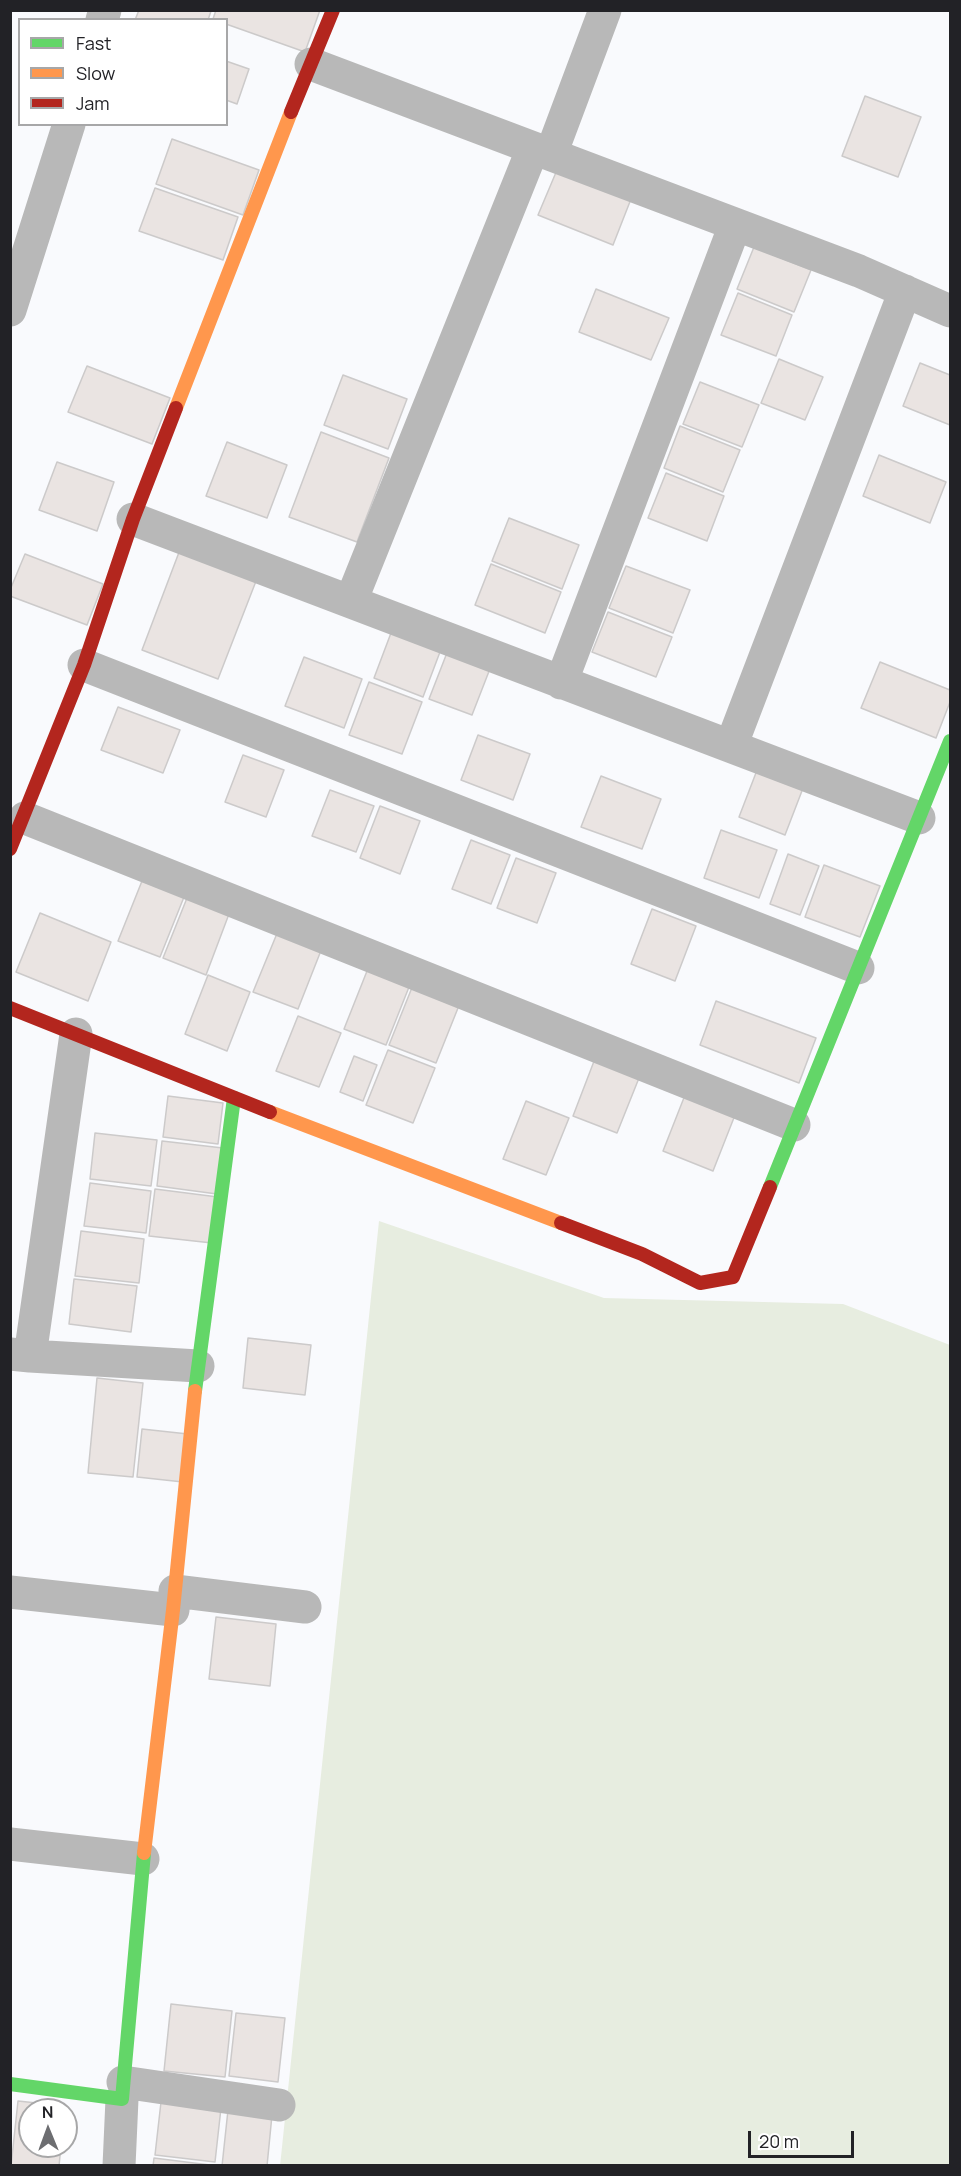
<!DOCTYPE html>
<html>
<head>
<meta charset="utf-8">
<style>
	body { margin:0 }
	#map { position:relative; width:961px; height:2176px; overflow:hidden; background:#f9fafd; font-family:Manrope,sans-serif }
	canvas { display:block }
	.frame { position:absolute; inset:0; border:12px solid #222226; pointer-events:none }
	.legend { position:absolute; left:18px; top:18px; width:210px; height:108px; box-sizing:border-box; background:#fff; border:2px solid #a7a7a8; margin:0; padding:8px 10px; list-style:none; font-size:18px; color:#222226 }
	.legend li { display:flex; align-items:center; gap:12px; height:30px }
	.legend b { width:30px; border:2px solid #a7a7a8 }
	.north { position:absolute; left:18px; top:2098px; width:60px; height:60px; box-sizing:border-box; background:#fff; border:2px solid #a7a7a8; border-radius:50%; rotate:359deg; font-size:16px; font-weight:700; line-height:24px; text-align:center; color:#222226 }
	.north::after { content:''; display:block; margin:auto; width:21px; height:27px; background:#6d6e71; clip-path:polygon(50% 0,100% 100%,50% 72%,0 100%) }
	.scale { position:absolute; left:748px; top:2131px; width:106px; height:27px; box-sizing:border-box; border:3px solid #222226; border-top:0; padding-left:8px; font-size:18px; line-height:21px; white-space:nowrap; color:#222226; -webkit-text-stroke:4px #fff; paint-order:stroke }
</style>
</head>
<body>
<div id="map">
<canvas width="961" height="2176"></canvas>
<div class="frame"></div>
<ul class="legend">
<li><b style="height:8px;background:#63d668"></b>Fast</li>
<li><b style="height:8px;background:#ff974d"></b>Slow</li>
<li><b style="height:8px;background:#b3261e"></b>Jam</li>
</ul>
<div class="north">N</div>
<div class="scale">20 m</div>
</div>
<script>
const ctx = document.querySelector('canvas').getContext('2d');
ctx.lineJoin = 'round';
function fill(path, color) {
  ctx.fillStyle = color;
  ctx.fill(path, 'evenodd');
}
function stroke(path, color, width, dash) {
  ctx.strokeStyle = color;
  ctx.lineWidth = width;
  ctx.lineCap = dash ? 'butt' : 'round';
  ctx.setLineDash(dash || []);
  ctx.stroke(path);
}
const green = new Path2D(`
	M379,1221L604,1298L843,1304L950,1345V2165L280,2166Z`);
const building = new Path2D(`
	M139,10H209L211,11L208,20H135Z
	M216,10H320L305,52L226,24V20L213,19Z
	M226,61L249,69L237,104L226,100Z
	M865,96L921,117L898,177L842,156Z
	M172,139L259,170L243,215L156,184Z
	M557,170L631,199L613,245L538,215Z
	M155,188L238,217L223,260L139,231Z
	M754,247L811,270L794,312L737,289Z
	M596,289L669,318L651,360L579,332Z
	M738,293L792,315L776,356L721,335Z
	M779,359L823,377L805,420L761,403Z
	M920,363L950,375V425L903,406Z
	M87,366L170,398L152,444L68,412Z
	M343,375L407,399L388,449L324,425Z
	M700,382L759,405L742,447L683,424Z
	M680,426L740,450L723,492L664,468Z
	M321,432L389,458L357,542L289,517Z
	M227,442L287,465L267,518L206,496Z
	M879,455L946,482L930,523L863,496Z
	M57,462L114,482L97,531L39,510Z
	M666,473L724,496L707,541L648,518Z
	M509,518L579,545L562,589L492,561Z
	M181,547L258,576L218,679L142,650Z
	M25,554L103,584L87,625L10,596V590Z
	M491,564L561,592L545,633L475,605Z
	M626,566L690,590L673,633L609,608Z
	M608,612L672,637L656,677L592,652Z
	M394,625L443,644L423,697L374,678Z
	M450,645L493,661L472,715L429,699Z
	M304,657L362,679L344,728L285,706Z
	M880,662L950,690V702L936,738L861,708Z
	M369,682L422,702L402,754L349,735Z
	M118,707L180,730L163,773L101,750Z
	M478,735L530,754L513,800L461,780Z
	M243,755L284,770L266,817L225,802Z
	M759,765L805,783L785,835L739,817Z
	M601,776L661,799L642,849L581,827Z
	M330,790L374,806L356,852L312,836Z
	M380,806L420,821L400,874L360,858Z
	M721,830L777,850L759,898L704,878Z
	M471,840L510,855L491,904L452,889Z
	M788,854L819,866L800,915L770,904Z
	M516,858L556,873L537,923L497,908Z
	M824,865L880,886L860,937L805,917Z
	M142,881L184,897L160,957L118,941Z
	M187,898L229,914L206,975L163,958Z
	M652,909L696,926L675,981L631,964Z
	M40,913L111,942L88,1001L16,972Z
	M278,931L322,948L298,1009L253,992Z
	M369,966L411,982L386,1045L344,1029Z
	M208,975L250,992L227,1051L185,1034Z
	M413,985L460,1003L436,1063L389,1045Z
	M716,1001L816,1038L799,1083L700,1045Z
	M298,1016L341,1033L319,1087L276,1071Z
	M388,1050L435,1068L413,1123L366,1105Z
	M354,1056L377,1065L363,1101L340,1092Z
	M596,1056L641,1073L617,1133L573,1116Z
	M687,1090L737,1110L713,1171L663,1151Z
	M168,1096L223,1103L218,1144L163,1137Z
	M526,1101L569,1118L546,1175L503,1159Z
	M95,1133L157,1140L151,1186L90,1179Z
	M162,1141L223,1148L217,1194L157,1186Z
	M90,1183L151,1191L146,1233L84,1226Z
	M155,1189L218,1197L212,1243L149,1236Z
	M81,1231L144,1239L139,1283L75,1276Z
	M74,1279L137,1286L131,1332L69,1324Z
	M248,1338L311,1345L305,1395L243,1388Z
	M97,1378L143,1383L133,1477L88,1473Z
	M142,1429L188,1434L183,1482L137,1477Z
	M216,1617L276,1624L270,1686L209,1679Z
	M171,2004L232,2011L225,2077L164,2071Z
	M236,2013L285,2018L278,2082L229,2076Z
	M18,2101L65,2106V2110H30V2146H61L59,2166H11Z
	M161,2102L221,2108L215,2162L155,2155Z
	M228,2110L272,2115L267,2166H222Z
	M154,2158L218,2166H153Z`);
const street = new Path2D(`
	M102,20L105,10
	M311,64L859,271L950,311
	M551,154L605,10
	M10,310L69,124
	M133,519L919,818
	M351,601L533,148
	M84,665L858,968
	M561,683L735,225
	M731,746L905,291
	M25,818L794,1125
	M10,1354L30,1356L76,1034
	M30,1356L198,1366
	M175,1591L305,1607
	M10,1592L173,1610
	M10,1844L143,1859
	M123,2082L279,2105
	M119,2166L122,2099`);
const fast = new Path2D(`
	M770,1187L950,741
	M195,1391L234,1098
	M10,2084L122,2099L144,1853`);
const slow = new Path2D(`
	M176,408L291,112
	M270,1112L561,1223
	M144,1853L173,1610L195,1391`);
const jam = new Path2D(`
	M291,112L333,10
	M10,849L84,665L133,519L176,408
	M10,1008L270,1112
	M561,1223L642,1254L700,1283L733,1277L770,1187`);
fill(green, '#e7ede0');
fill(building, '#eae4e2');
stroke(building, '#cccaca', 1.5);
stroke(street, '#b8b8b8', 33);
stroke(fast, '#63d668', 14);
stroke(slow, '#ff974d', 14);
stroke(jam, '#b3261e', 14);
</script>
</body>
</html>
